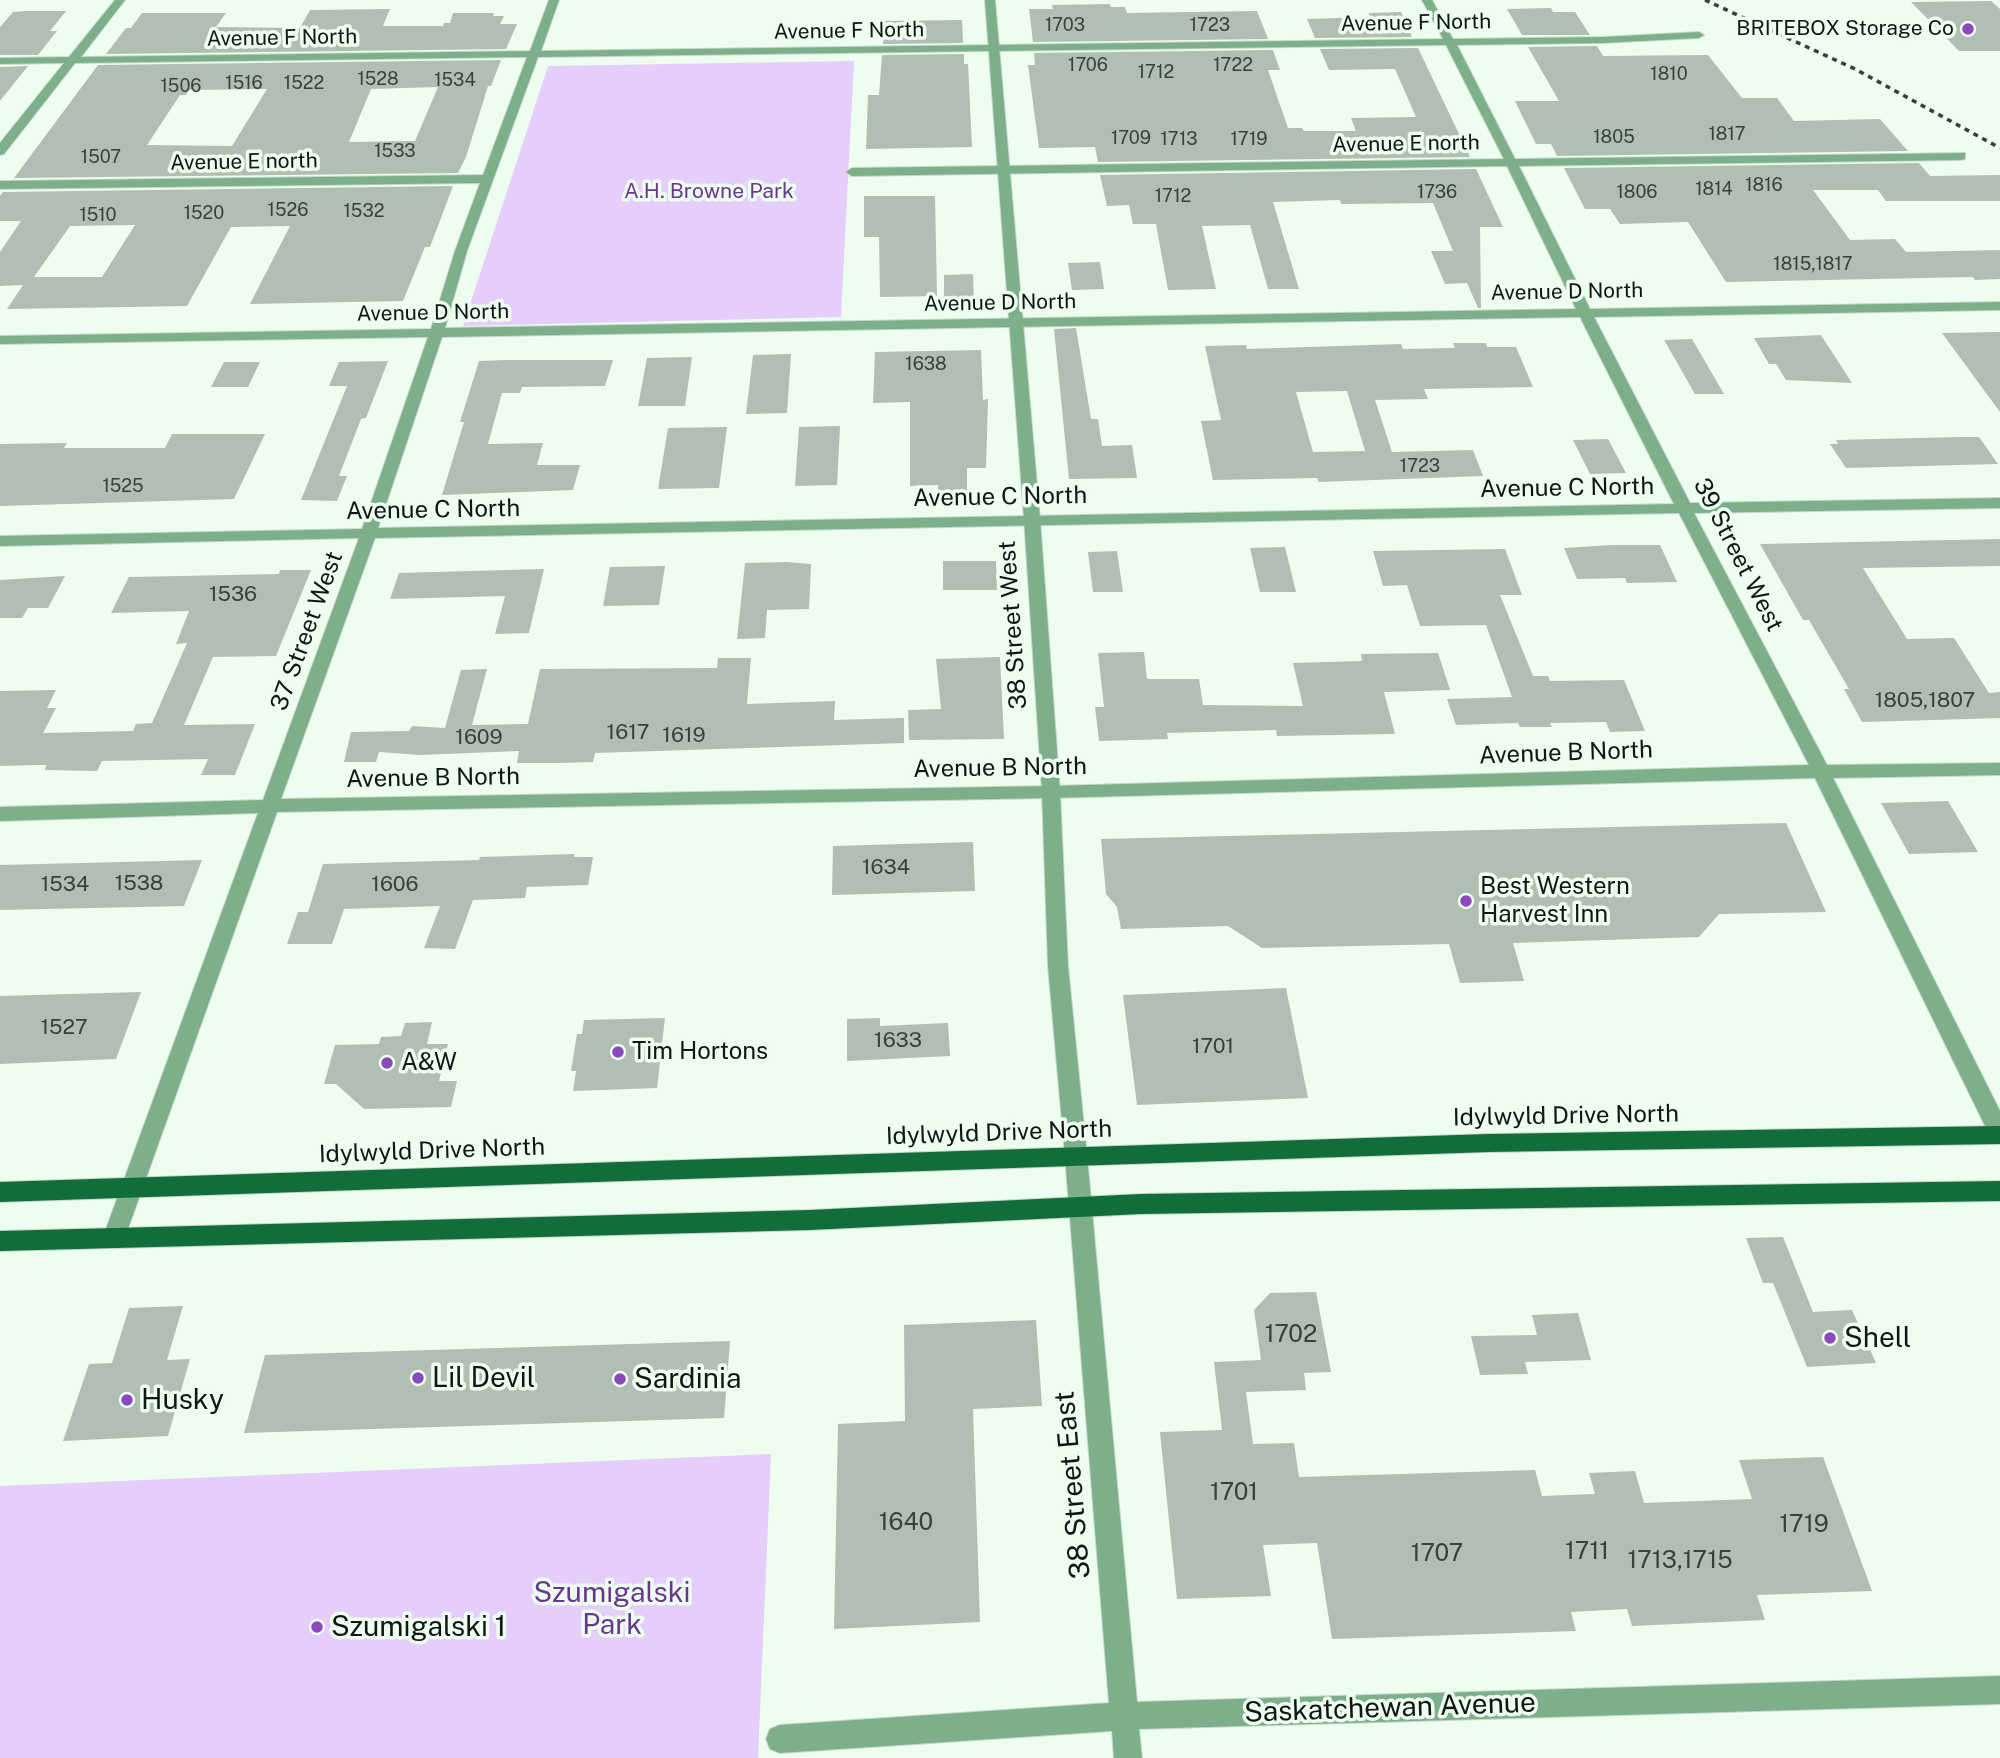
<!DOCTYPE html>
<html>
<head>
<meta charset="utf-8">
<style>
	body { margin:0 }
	canvas { display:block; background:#edfdf0 }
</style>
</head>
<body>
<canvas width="2000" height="1758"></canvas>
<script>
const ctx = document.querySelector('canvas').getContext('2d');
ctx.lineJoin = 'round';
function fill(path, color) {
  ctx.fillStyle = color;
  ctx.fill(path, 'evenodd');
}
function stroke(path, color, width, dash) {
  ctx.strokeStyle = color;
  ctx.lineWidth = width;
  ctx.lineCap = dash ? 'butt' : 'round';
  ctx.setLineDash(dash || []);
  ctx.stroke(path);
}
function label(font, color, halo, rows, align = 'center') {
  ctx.font = font + ' "Public Sans",sans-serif';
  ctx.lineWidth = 7;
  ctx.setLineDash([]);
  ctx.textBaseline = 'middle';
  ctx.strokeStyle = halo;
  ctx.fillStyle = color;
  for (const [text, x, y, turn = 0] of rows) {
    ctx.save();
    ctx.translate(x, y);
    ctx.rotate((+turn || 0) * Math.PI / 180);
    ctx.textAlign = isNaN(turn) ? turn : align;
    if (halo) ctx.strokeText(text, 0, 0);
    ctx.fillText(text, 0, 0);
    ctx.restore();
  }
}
const green = new Path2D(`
	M854,61L841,317L463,326L548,66Z
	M771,1454L758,1758H0V1486Z`);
const building = new Path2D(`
	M1991,1L2000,9V51H1959L1911,2Z
	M1110,4L1111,7H1125L1127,13L1257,11L1268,39L1033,42L1029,9H1053L1052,5Z
	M1551,8L1553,12H1575L1590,35H1522L1507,9Z
	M390,9L383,26H443L444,23H450L453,13H494L493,16H504L500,24H517L506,49L106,54L126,28H131L142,13H226L216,27L300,28L310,10Z
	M26,11H66L50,31H57L38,55H0V27L13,12Z
	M1401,12L1412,37L1315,38L1307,19L1370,17L1369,13Z
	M962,20L963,43L883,44L885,21Z
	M1597,46L1603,56L1708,55L1742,98H1777L1794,121L1880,119L1908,151L1557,156L1551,144H1536L1515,101H1559L1528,47Z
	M1418,48L1470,157L1098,162L1095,147L1039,148L1028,65H1035L1034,53L1273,50L1280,70H1268L1288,128H1302L1304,131H1356L1351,118L1416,117L1395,69L1329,70L1320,49Z
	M964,54V64H968L972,147L866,149L868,95H879L882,55Z
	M501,60L491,86H488L466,157L458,173L14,178L98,65ZM438,87L415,141L349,142L371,89ZM267,89L232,146L147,145L180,95H186L189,90Z
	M28,66L0,101V67Z
	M1919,163L1930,176L2000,175V201H1886L1878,190H1813L1850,240L1895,239L1906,252L2000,250V279L1975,280L1973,277L1726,282L1688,222L1620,224L1610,209H1585L1564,168Z
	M1476,169L1503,227H1480L1481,308H1478L1467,283L1445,284L1431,251H1453L1433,203L1341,204L1340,200L1273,202L1299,289H1268L1250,225L1202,226L1216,289L1168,290L1156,224H1133L1129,205L1107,206L1100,175Z
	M453,186L430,247H425L403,301L250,304L290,226L231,227L187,306L7,309L23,285L0,286V252L21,221H0V196L3,192ZM135,225L102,277H34L70,226Z
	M864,196H935L937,296L880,297L879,237H864Z
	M1100,262L1104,289L1072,290L1068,263Z
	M973,274L974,299H944V275Z
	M1076,328L1091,419H1098L1102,446L1132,445L1137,478L1069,479L1054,329Z
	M2000,332V412L1942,333Z
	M1821,335L1852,383L1786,380L1776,364H1769L1754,338Z
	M1692,339L1724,394H1695L1664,340Z
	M1453,343H1486L1487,347H1516L1533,387L1424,389L1428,399L1375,400L1392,452L1473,450L1483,476L1319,482L1317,478L1213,480L1201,421L1221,420L1205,346L1246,345L1247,349L1401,344L1403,349L1455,348ZM1347,391L1365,451L1313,452L1296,392Z
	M981,350L983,400L988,399L986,468H967V491H938V485L910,486V402L873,403L875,352Z
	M791,354L787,413L746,414L753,355Z
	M692,357L685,406H638L647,358Z
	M507,360H613L605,386L522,387L520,393H502L488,444L543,443L537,465H580L573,490L442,495L464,422H460L479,361Z
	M388,361L366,418L361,419L339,476H347L337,501L301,500L347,386H329L339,362Z
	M224,362H260L248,387H211Z
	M840,426L837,485L795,486L799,427Z
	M727,427L719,488L658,489L668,428Z
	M172,434H265L234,499L0,506V444L67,443L64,448H165Z
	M1960,437H1979L1998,464L1846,468L1830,444H1838L1836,440Z
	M1608,439L1626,473L1590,474L1573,440Z
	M2000,539V566L1863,568L1907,639L1954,638L1989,693L2000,692V718L1900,721L1862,722L1844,689H1849L1809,620H1803L1760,544Z
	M1611,545H1660L1677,582L1627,583L1625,578L1577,579L1564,548Z
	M1285,547L1296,592H1260L1250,548Z
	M1505,549L1522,595H1500L1533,676H1548L1550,681L1624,680L1645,731L1610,732L1606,722L1550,723L1552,727H1520L1518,723L1456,725L1447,699L1512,697L1486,625L1420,626L1407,585L1383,586L1373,551Z
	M1117,551L1123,592H1093L1088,552Z
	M943,561H996L997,590H943Z
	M787,562L811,564L809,609L767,610L765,638L737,639L745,563Z
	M665,566L659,605L603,606L610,567Z
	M544,569L529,633L495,634L505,596L390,599L399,573Z
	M280,570H311L276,656L213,657L184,725L255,724L235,775H201L208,759L102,761L97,771L45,770L46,765H37L0,766V691L56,690L47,708H56L43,733L133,731L136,724L152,723L187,643L176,644L189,611L111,613L129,577L279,574Z
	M65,576L48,608H28L22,618H0V580Z
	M1144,652L1147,679H1199L1203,705L1303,706L1293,663L1362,661L1361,654L1438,653L1450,690L1384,692L1395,734L1277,736L1276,730L1167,733L1168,739L1099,741L1095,707H1104L1098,653Z
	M1000,657L1004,739L909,740L908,710L941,709L936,659Z
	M718,658H751L747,704L835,701L834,720L904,718V743L595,753L593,762L560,763H517L519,751L420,755L379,752L376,762H344L351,732L409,731L412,726L445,728L461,670L487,669L472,725L528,724L540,669L717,668Z
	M1948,801L1978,852L1909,854L1881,803Z
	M1786,823L1826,912L1719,914L1699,937L1513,943L1524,981L1460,983L1449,944L1262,948L1228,926L1121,929L1117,907L1106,894L1101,839Z
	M973,842L975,891L832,895L833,846Z
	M574,854V857H593L588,885L527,887L525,898L473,900L455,949L424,948L440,906L344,909L332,944H287L298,912H308L323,864L479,860L480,857Z
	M202,860L184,906L0,910V865Z
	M1286,988L1308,1098L1137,1105L1123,995Z
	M141,992L116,1059L0,1064V996Z
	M665,1018L657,1088L573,1091L576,1071H571L577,1034H582L584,1020Z
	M880,1018V1026L948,1023L950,1056L847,1061V1019Z
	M432,1022L427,1044H448L439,1081H457L451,1107L364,1109L336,1084H324L335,1045L379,1044L381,1037L401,1036L405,1023Z
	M1783,1237L1813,1312L1852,1310L1876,1363L1807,1367L1773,1283H1763L1746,1238Z
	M1316,1292L1331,1372L1304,1373L1306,1390L1246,1392L1253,1444L1294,1443L1299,1477L1535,1470L1542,1496L1595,1494L1589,1473L1635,1471L1644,1503L1752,1499L1739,1460L1823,1457L1872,1591L1757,1595L1765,1620L1632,1626L1627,1609L1571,1612L1576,1631L1332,1639L1317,1543L1263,1545L1271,1596L1177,1599L1160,1432L1222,1430L1214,1362L1261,1360L1254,1310L1270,1293Z
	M183,1306L167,1360L190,1359L168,1436L63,1441L89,1364L112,1363L129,1308Z
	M1578,1313L1591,1360L1525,1362L1528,1374L1480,1375L1471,1336L1537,1335L1532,1315Z
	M1036,1320L1042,1406L973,1409L980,1622L834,1629L838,1424L905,1421L904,1325Z
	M730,1341L724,1418L244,1433L265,1355Z`);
const minor = new Path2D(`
	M115,0H125L81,57L530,51L549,0H559L541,51L1443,39L1422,0H1432L1453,39L1603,37L1699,32L1704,35L1699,38L1603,43L1457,45L1515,159L1965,153V159L1961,160L1519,166L1590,309L2000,302V310L1594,317L1690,503L2000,498V508L1694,513L1827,765L2000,763V775L1833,778L2000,1111V1143L1992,1140L1815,778L1051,798L277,812L125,1237L122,1244L114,1247L106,1244L103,1237L258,813L0,821V807L263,800L359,538L0,546V536L362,529L428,337L0,344V336L431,329L455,251L480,183L0,189V181L483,175L527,57L75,63L4,154L0,155V143L64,63L0,64V58L69,57ZM1446,45L1504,159L852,168L846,172L852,176L1507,166L1576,309L445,328L467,251L538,57ZM1580,317L1674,504L378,528L442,337ZM1679,513L1809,765L1051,786L281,799L375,538Z
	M1076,1147L1084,1149L1087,1156L1137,1702L2000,1676V1704L1139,1729L1142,1758H1114L1112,1731L780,1753L770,1749L766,1739L770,1729L780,1725L1109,1703L1065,1156L1068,1149Z`);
const tertiary = new Path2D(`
	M985,0H995L1040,519L1060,792L1068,966L1087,1156L1084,1163L1076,1165L1068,1163L1065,1156L1048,966L1042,792L1024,519Z`);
const primary = new Path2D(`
	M2000,1126V1144L1489,1152L0,1202V1182L1489,1134Z
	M2000,1181V1201L1141,1214L810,1230L0,1251V1231L810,1210L1141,1194Z`);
const rail = new Path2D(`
	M1705,0L1855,69L2000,148`);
const markers = [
	[1968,29,7,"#8c48bd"],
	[1466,901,7,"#8c48bd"],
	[618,1052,7,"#8c48bd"],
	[387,1063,7,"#8c48bd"],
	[1830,1338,7,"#8c48bd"],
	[418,1378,7,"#8c48bd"],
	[620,1379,7,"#8c48bd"],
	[127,1400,7,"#8c48bd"],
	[317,1627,7,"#8c48bd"]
];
const farNumbernames = [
	["1703",1065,25],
	["1723",1210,25],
	["1706",1088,65],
	["1722",1233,65],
	["1712",1156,72],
	["1810",1669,74],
	["1528",378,79],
	["1534",455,80],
	["1516",244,83],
	["1522",304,83],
	["1506",181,86],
	["1817",1727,134],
	["1805",1614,137],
	["1709",1131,138],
	["1713",1179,139],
	["1719",1249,139],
	["1533",395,151],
	["1507",101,157],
	["1816",1764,185],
	["1814",1714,189],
	["1736",1437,192],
	["1806",1637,192],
	["1712",1173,196],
	["1526",288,210],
	["1532",364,211],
	["1520",204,213],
	["1510",98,215],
	["1815,1817",1813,264],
	["1638",926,364],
	["1723",1420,466],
	["1525",123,486]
];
const farStreetnames = [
	["Avenue F North",1416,23,-1],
	["Avenue F North",849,31,-1],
	["Avenue F North",282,38,-1],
	["Avenue E north",1406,144,-1],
	["Avenue E north",244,162,-1],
	["Avenue D North",1567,292,-1],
	["Avenue D North",1000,303,-1],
	["Avenue D North",433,313,-1]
];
const farPoinames = [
	["BRITEBOX Storage Co",1954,29]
];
const farParknames = [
	["A.H. Browne Park",709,192]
];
const numberNames = [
	["1536",233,595],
	["1805,1807",1925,701],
	["1617",628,733],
	["1619",684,736],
	["1609",479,738],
	["1634",886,868],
	["1538",139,884],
	["1534",65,885],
	["1606",395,885],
	["1527",64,1028],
	["1633",898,1041],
	["1701",1213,1047]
];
const streetNames = [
	["Avenue C North",1567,488,-1],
	["Avenue C North",1000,497,-1],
	["Avenue C North",433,510,-1],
	["39 Street West",1738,555,63],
	["38 Street West",1013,625,-94],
	["37 Street West",307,631,-70],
	["Avenue B North",1566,753,-2],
	["Avenue B North",1000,768,-1],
	["Avenue B North",433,778,-1],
	["Idylwyld Drive North",1566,1116,-1],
	["Idylwyld Drive North",999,1133,-2],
	["Idylwyld Drive North",432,1151,-2]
];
const poiNames = [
	["Best Western",1480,887],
	["Harvest Inn",1480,915],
	["Tim Hortons",632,1052],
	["A&W",401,1063]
];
const nearNumbernames = [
	["1702",1291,1335],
	["1701",1234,1493],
	["1640",906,1523],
	["1719",1804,1525],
	["1711",1587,1552],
	["1707",1437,1554],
	["1713,1715",1680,1561]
];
const nearPoinames = [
	["Shell",1844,1338],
	["Lil Devil",432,1378],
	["Sardinia",634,1379],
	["Husky",141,1400],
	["Szumigalski 1",331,1627]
];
const nearStreetnames = [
	["38 Street East",1073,1485,-95],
	["Saskatchewan Avenue",1390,1708,-2]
];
const nearParknames = [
	["Szumigalski",612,1593],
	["Park",612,1625]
];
fill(green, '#e5cefb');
fill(building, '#afbfb3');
stroke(minor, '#cad8cc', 2);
stroke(tertiary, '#cad8cc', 2);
stroke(primary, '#cad8cc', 2);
fill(minor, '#7db08a');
fill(tertiary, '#7db08a');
fill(primary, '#116d39');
stroke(rail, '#38403a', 3.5, [5, 5]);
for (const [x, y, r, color] of markers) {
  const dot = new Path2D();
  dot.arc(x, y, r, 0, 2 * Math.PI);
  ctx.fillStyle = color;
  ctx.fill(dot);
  stroke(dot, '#edfdf0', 2.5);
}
label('18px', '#38403a', null, farNumbernames);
label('21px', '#101612', '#edfdf0', farStreetnames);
label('21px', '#101612', '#edfdf0', farPoinames, 'right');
label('21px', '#69378d', '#edfdf0', farParknames);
label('21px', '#38403a', null, numberNames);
label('24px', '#101612', '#edfdf0', streetNames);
label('24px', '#101612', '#edfdf0', poiNames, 'left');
label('24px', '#38403a', null, nearNumbernames);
label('28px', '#101612', '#edfdf0', nearPoinames, 'left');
label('28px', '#101612', '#edfdf0', nearStreetnames);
label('28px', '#69378d', '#edfdf0', nearParknames);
</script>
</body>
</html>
